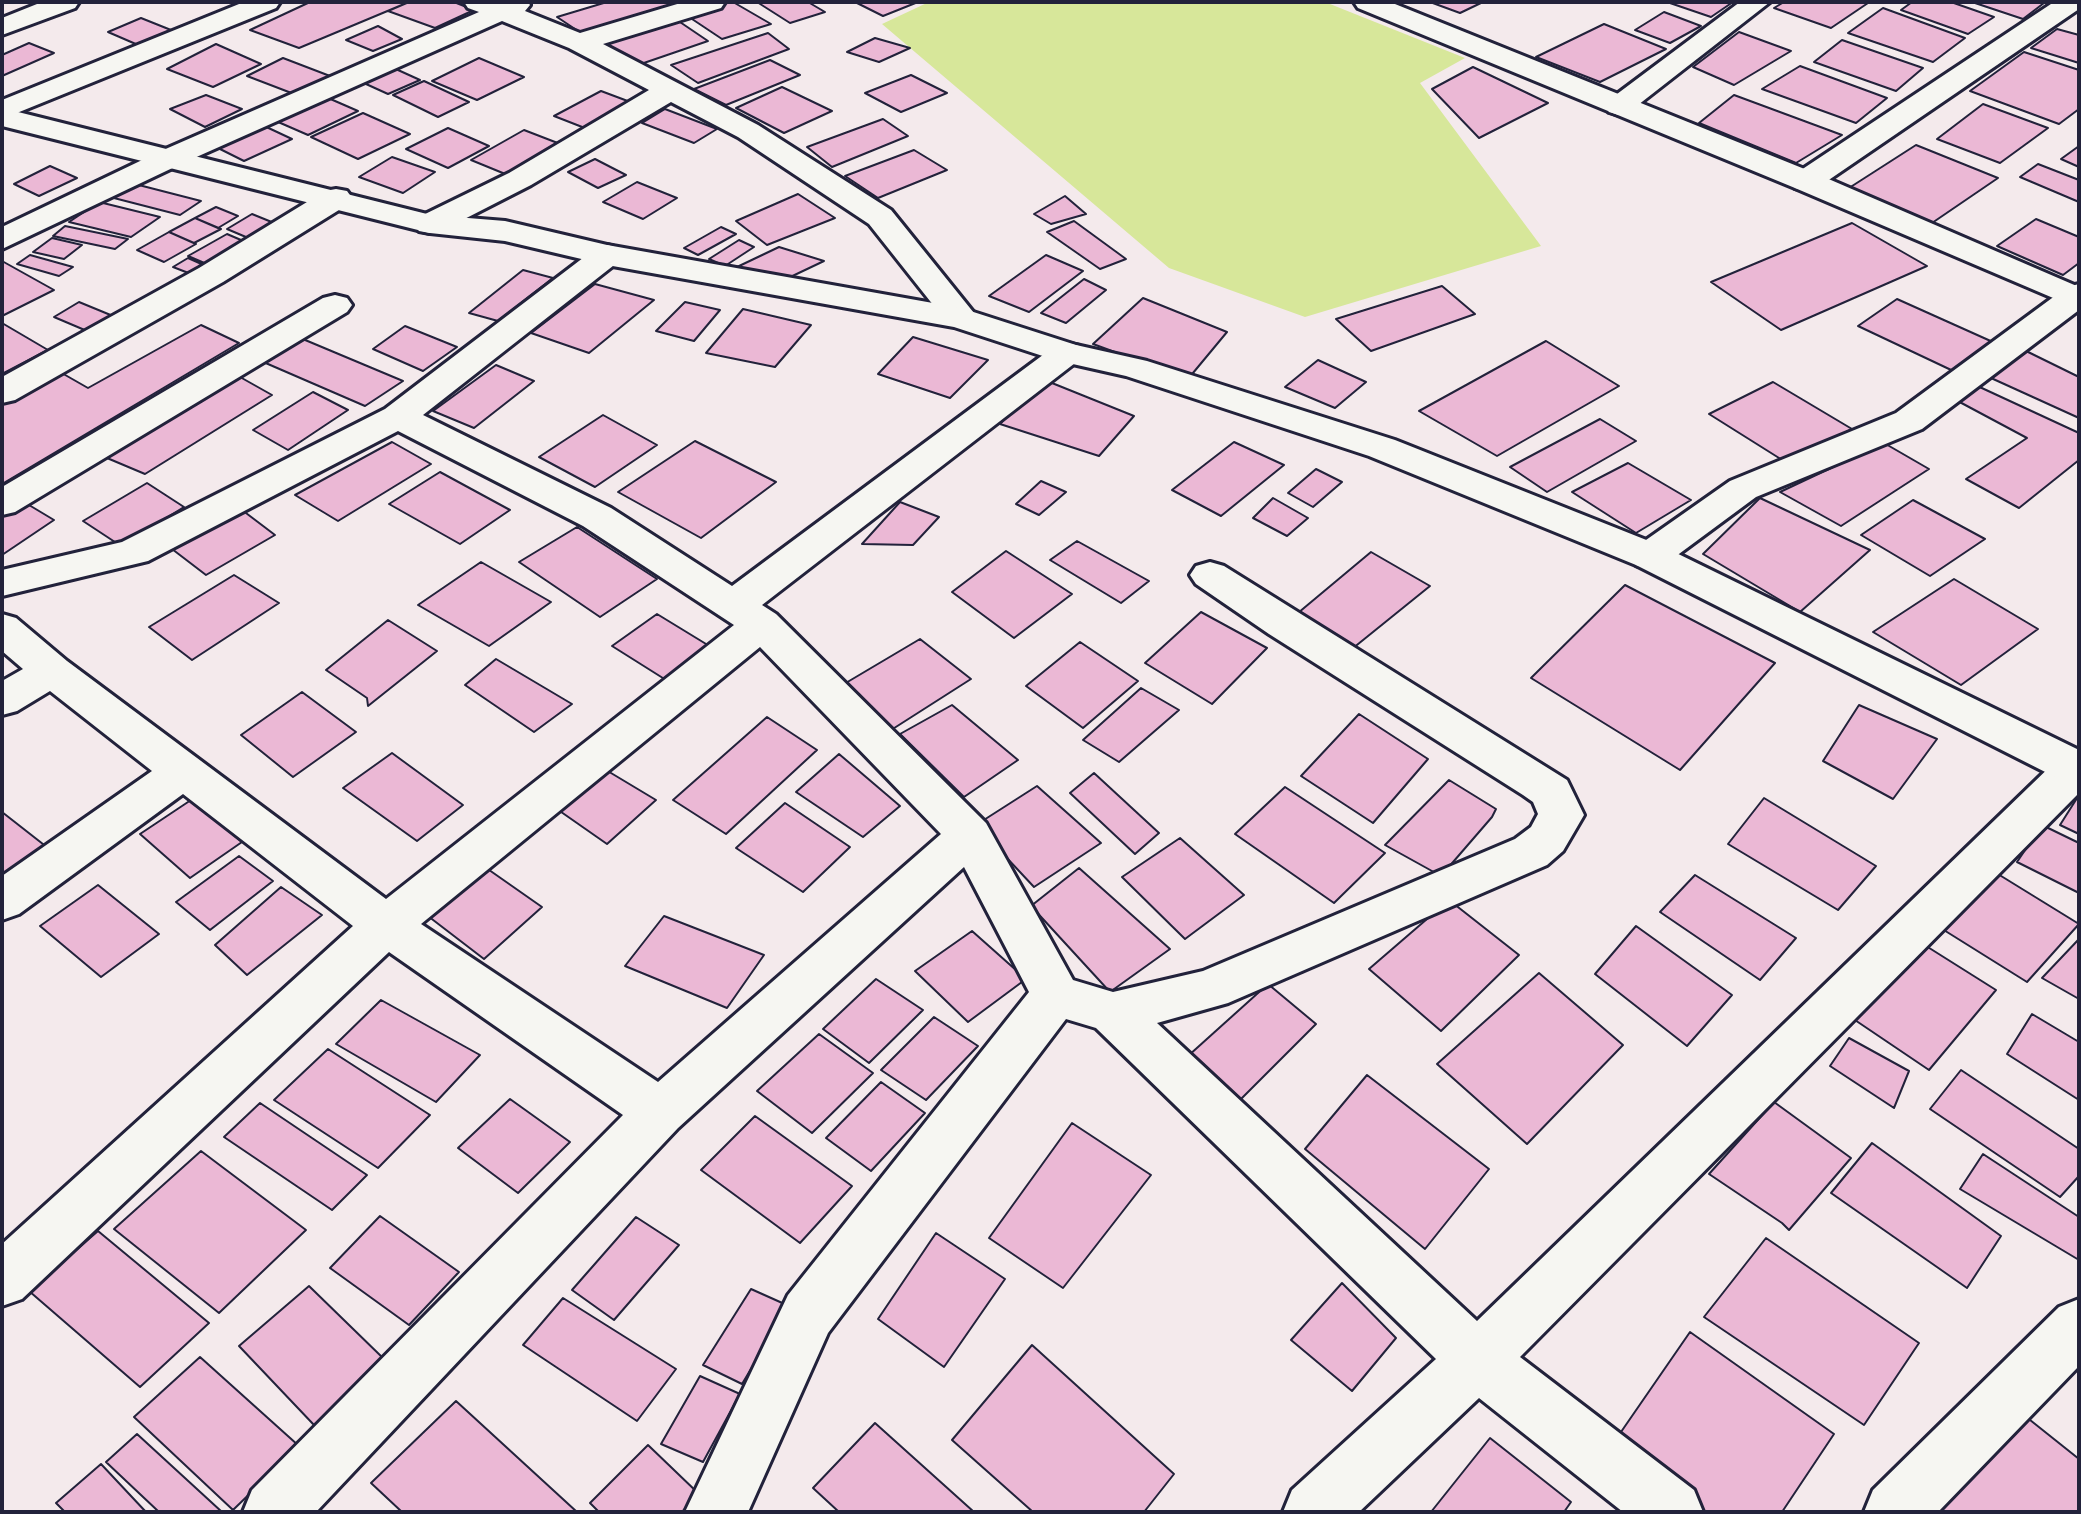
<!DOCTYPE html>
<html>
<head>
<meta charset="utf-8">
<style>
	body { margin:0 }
	#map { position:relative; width:2081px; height:1514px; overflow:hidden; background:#f4eaec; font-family:"Shantell Sans",sans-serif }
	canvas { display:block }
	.frame { position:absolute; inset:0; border:4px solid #22223b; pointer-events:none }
</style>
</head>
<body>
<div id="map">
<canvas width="2081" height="1514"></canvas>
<div class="frame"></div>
</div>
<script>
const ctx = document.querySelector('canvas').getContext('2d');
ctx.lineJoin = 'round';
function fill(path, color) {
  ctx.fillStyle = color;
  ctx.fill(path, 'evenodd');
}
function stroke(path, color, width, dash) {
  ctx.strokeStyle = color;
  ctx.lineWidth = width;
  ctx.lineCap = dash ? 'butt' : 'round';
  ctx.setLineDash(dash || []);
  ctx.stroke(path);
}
const green = new Path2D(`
	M929,2H1325L1465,58L1420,83L1541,246L1305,317L1169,268L882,24Z`);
const building = new Path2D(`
	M310,2H409L299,48L250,30Z
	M409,2H454L474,10L435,28L388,11Z
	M607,2H670L674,4L581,33L557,17Z
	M728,2H733L771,24L722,39L686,15Z
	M757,2H808L825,12L790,23Z
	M855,2H918L883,16Z
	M1430,2H1483L1460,13Z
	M1667,2H1733L1711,17Z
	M1784,2H1865L1868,3L1831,28L1774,8Z
	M1912,2H1951L1994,17L1968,34L1901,10Z
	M1972,2H2040L2044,3L2023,19Z
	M1883,8L1965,38L1933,62L1848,33Z
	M1664,12L1701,26L1670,43L1635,30Z
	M141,18L176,32L145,48L108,32Z
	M674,18L708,41L638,65L601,41Z
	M1604,24L1666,49L1600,82L1536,57Z
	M378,26L402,39L373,51L346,40Z
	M2057,29L2079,35V63L2031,48Z
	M1739,32L1791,51L1734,85L1693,67Z
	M768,33L789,49L698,83L671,65Z
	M875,38L910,48L879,62L847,52Z
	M1842,40L1923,68L1896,91L1814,62Z
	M29,43L54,53L2,76V55Z
	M216,44L261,64L213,87L167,69Z
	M2024,52L2079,70V109L2059,124L1970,91Z
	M283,58L330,76L294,94L247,76Z
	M479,58L524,77L477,100L432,81Z
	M770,60L800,75L726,105L694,89Z
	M387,65L420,80L388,94L355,79Z
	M1800,66L1887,98L1856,123L1762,89Z
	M1473,67L1548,103L1479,138L1432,89Z
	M911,75L947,93L901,112L865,93Z
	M424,81L469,102L438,117L393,95Z
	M782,87L832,111L784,133L736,108Z
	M601,91L641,106L595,132L554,116Z
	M319,94L358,111L308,135L269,118Z
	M206,95L242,109L205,127L170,109Z
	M1734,95L1842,135L1796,163L1699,123Z
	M1983,104L2048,128L2000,163L1937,139Z
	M665,109L717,129L694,143L642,123Z
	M363,113L410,134L358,159L311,137Z
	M883,119L908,136L832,167L807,147Z
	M260,124L292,139L244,161L212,145Z
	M448,128L489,146L448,168L406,149Z
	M524,130L568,147L515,178L471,160Z
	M1916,145L1998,178L1932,223L1849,188Z
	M2079,146V167L2061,159Z
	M914,150L947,170L878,198L845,176Z
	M392,157L435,172L403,193L359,177Z
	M595,159L626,175L598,188L568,172Z
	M2038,164L2079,180V202L2020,177Z
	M50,166L77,178L39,196L14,184Z
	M637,182L677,198L643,219L603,202Z
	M131,183L201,201L180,215L110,197Z
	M798,194L835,218L767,245L736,221Z
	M1065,196L1086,214L1051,224L1034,214Z
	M99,202L160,217L131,237L69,222Z
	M216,207L238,216L218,228L195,218Z
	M252,214L279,225L253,240L227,229Z
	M195,218L221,229L194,243L169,232Z
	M2036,219L2079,237V263L2063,275L1997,246Z
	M1074,221L1126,259L1100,269L1047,232Z
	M1852,223L1927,266L1781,330L1711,282Z
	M65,226L128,239L115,249L53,236Z
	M721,227L736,234L698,255L684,248Z
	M169,232L196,244L164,262L137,250Z
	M227,234L248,243L209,265L188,256Z
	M52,238L82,245L64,259L33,252Z
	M739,240L754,247L725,266L709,259Z
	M779,247L824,261L784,280L737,267Z
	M30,255L73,267L59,276L17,264Z
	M1046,255L1083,271L1029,312L989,296Z
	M188,258L206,266L191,274L173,267Z
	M2,261L54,290L2,316Z
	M523,270L553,278L498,321L469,313Z
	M1084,279L1106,290L1066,323L1041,313Z
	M595,284L654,300L589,353L531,333Z
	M1442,286L1475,314L1371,351L1336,319Z
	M1143,298L1227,332L1188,379L1093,344Z
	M1897,299L2004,347L1966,377L1858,326Z
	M79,302L113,316L87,331L54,317Z
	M685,302L720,310L694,341L656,331Z
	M743,309L811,325L775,367L706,353Z
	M2,323L48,350L2,374Z
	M201,325L239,343L2,484V405L60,372L88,388Z
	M405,326L457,347L423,371L373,349Z
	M298,337L403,381L365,406L261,361Z
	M913,337L988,360L950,398L878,374Z
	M1546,341L1619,386L1497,456L1419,411Z
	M2022,349L2079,377V418L1991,378Z
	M1318,360L1366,382L1335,408L1285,387Z
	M496,365L534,381L474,428L433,411Z
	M240,377L272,395L145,474L107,458Z
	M1042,379L1134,416L1099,456L1000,424Z
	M1773,382L1852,429L1787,463L1709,414Z
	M1971,383L2079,433V460L2019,508L1966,479L2027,438L1954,399Z
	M313,392L348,410L288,450L253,430Z
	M603,415L657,445L595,487L539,457Z
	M1600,419L1636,441L1547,492L1510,467Z
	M695,441L776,482L701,538L618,492Z
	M392,442L431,464L338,521L295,495Z
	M1234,442L1284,465L1221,516L1172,490Z
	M1884,443L1929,469L1841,526L1780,492Z
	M1628,463L1691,500L1636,533L1572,492Z
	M1316,469L1342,482L1313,507L1288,493Z
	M440,472L510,510L460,544L389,504Z
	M1041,481L1066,492L1039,515L1016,504Z
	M147,483L184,507L121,546L83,521Z
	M1273,498L1308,518L1287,536L1253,518Z
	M1760,498L1870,550L1800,612L1703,554Z
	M19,499L54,520L2,555V511Z
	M1913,500L1985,539L1930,576L1861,535Z
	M900,502L939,517L913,545L862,544Z
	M242,510L275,535L206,575L172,549Z
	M577,527L657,579L600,617L519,562Z
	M1077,541L1149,581L1121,603L1050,560Z
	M1006,551L1072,594L1014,638L952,592Z
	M1371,552L1430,586L1347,653L1286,623Z
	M481,562L551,602L489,646L418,605Z
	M234,575L279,603L192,660L149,627Z
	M1954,579L2038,629L1961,685L1873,632Z
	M1625,585L1775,663L1680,770L1531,678Z
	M1201,612L1267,648L1212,704L1145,663Z
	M657,614L711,647L666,680L612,646Z
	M388,620L437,651L368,706L367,698L326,670Z
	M920,639L971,679L888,732L839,687Z
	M1080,642L1138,681L1083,728L1026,686Z
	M496,659L572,704L534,732L465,685Z
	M1141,688L1179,710L1119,762L1083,740Z
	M302,692L356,732L293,777L241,735Z
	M952,705L1018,760L964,797L900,734Z
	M1859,705L1937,739L1893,799L1823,761Z
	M1359,714L1428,759L1373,823L1301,776Z
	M767,717L817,750L726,834L673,800Z
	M392,753L463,805L417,841L343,788Z
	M839,754L900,806L863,837L796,792Z
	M601,767L656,800L607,844L554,807Z
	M1094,773L1159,833L1135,854L1070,793Z
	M1449,780L1496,809L1492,817L1441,876L1385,845Z
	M1037,786L1101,843L1034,887L976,825Z
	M1285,787L1385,853L1334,903L1235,834Z
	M2079,795V834L2060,825Z
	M1764,798L1876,866L1838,910L1728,844Z
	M191,800L242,842L190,878L140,834Z
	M785,803L850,847L803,892L736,848Z
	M2,812L48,848L2,879Z
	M2042,825L2079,843V893L2017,862Z
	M1180,838L1244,895L1185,939L1122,877Z
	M239,856L273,881L210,930L176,902Z
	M482,865L542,907L484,959L424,913Z
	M1079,868L1170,949L1110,992L1031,906Z
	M1993,871L2079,924L2027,982L1939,927Z
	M1695,875L1796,938L1760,980L1660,912Z
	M98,885L159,934L101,977L40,926Z
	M281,887L322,915L247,975L215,945Z
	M1449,900L1519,955L1441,1031L1369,969Z
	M664,916L764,955L727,1008L625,966Z
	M1636,926L1732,995L1687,1046L1595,974Z
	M972,931L1026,979L968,1022L915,971Z
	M1915,939L1996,990L1929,1070L1846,1014Z
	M2079,939V999L2042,978Z
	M1539,973L1623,1045L1527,1144L1437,1064Z
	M876,979L923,1010L869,1063L823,1029Z
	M1268,984L1316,1024L1240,1100L1188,1056Z
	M381,1000L480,1055L436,1102L336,1044Z
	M2032,1014L2079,1042V1100L2007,1054Z
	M934,1017L978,1046L926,1100L881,1070Z
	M819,1034L873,1073L812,1133L757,1091Z
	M1849,1038L1909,1071L1894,1108L1830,1066Z
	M328,1049L430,1115L378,1168L274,1100Z
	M1961,1070L2079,1149V1176L2060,1197L1930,1109Z
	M1367,1075L1489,1169L1425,1249L1305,1149Z
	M881,1082L925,1113L871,1171L826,1138Z
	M510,1099L570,1142L518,1193L458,1148Z
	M1774,1102L1851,1158L1789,1230L1782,1223L1709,1174Z
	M260,1103L367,1175L332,1210L224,1137Z
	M755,1116L852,1186L800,1243L701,1170Z
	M1072,1123L1151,1175L1063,1288L989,1238Z
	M1872,1143L2001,1236L1967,1288L1831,1193Z
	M201,1151L306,1230L219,1313L114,1229Z
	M1983,1154L2079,1217V1260L1960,1189Z
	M380,1216L459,1272L409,1325L330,1268Z
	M636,1217L679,1245L614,1320L572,1290Z
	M98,1231L209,1323L140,1387L29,1291Z
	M936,1233L1005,1279L944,1367L878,1319Z
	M1766,1238L1919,1343L1864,1425L1704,1317Z
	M1342,1283L1396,1338L1352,1391L1291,1340Z
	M309,1286L385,1360L314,1425L239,1346Z
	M751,1289L789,1306L742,1384L703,1365Z
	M563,1298L676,1369L637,1421L523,1345Z
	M1690,1332L1834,1434L1782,1512H1698L1612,1445Z
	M1032,1345L1174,1474L1144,1512H1033L952,1440Z
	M200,1357L299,1446L233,1510L134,1417Z
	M700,1376L740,1394L703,1462L661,1444Z
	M456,1401L577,1512H402L371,1483Z
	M2015,1408L2079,1459V1512H1929Z
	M875,1423L974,1512H839L813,1488Z
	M137,1434L222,1512H159L106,1462Z
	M1490,1438L1571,1502L1564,1512H1431Z
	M648,1445L699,1494L682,1512H599L590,1503Z
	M101,1464L146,1512H65L56,1503Z`);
const minor = new Path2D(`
	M42,2H79L75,8L2,35V18Z
	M244,2H280L276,8L2,119V100Z
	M464,2H528L530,5L525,11L580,33L684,2H725L721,8L603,44L758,125L891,210L978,318L973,325L961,328L949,325L869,224L738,137L671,102L531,185L441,231L430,233L419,231L414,224L419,217L509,173L649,90L569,48L502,21L183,163L2,249V227L161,151L479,12L468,8Z
	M1740,2H1770L1629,112L1619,115L1609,112L1605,106L1609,100Z
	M2054,2H2079V9L1817,188L1806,190L1795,188L1791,181L1795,174Z
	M336,189L347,191L352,198L347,205L223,282L15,400L2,403V377L199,268L325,191Z
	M607,245L618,248L623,255L618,262L423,415L611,508L732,586L1055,346L1067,343L1079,346L1084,353L1079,360L762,605L776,614L986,823L1073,980L1113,992L1203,971L1515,839L1531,827L1538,814L1533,802L1523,795L1269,634L1196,584L1190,575L1196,566L1210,562L1224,566L1567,780L1584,815L1563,851L1547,865L1228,1003L1157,1023L1477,1321L2060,757L2079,754V793L1520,1357L1694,1490L1703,1512H1623L1479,1398L1359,1512H1283L1292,1490L1436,1359L1096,1028L1066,1019L828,1333L748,1512H685L788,1295L1029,992L964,867L678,1128L316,1512H243L252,1490L623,1115L389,952L22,1299L2,1306V1244L353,926L183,794L19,914L2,920V876L152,771L50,691L17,711L2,715V681L23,669L2,651V614L16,618L67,661L386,899L734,625L583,526L398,431L148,561L2,596V570L122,542L385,409L596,248ZM760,647L941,834L658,1082L421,924Z
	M2079,284V310L1922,429L1756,497L1664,565L1650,569L1636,565L1630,556L1636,547L1730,481L1896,413L2067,287Z
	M335,295L347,298L352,305L347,312L15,512L2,515V487L323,298Z
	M2079,1299V1366L1938,1512H1864L1873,1490L2059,1307Z`);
const tertiary = new Path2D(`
	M1354,2H1390L1817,174L2079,287V309L1795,188L1358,8Z
	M2,108L431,215L505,221L607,245L961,308L1076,345L1147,361L1395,440L1664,547L2079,750V785L2063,781L1636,565L1369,456L1126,376L1055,360L954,327L607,265L505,241L430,233L2,126Z`);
fill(green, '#d7e79a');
fill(building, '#ebb8d5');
stroke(building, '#22223b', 2);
stroke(minor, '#22223b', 6);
stroke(tertiary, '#22223b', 6);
fill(minor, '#f6f6f2');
fill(tertiary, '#f6f6f2');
</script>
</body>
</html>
